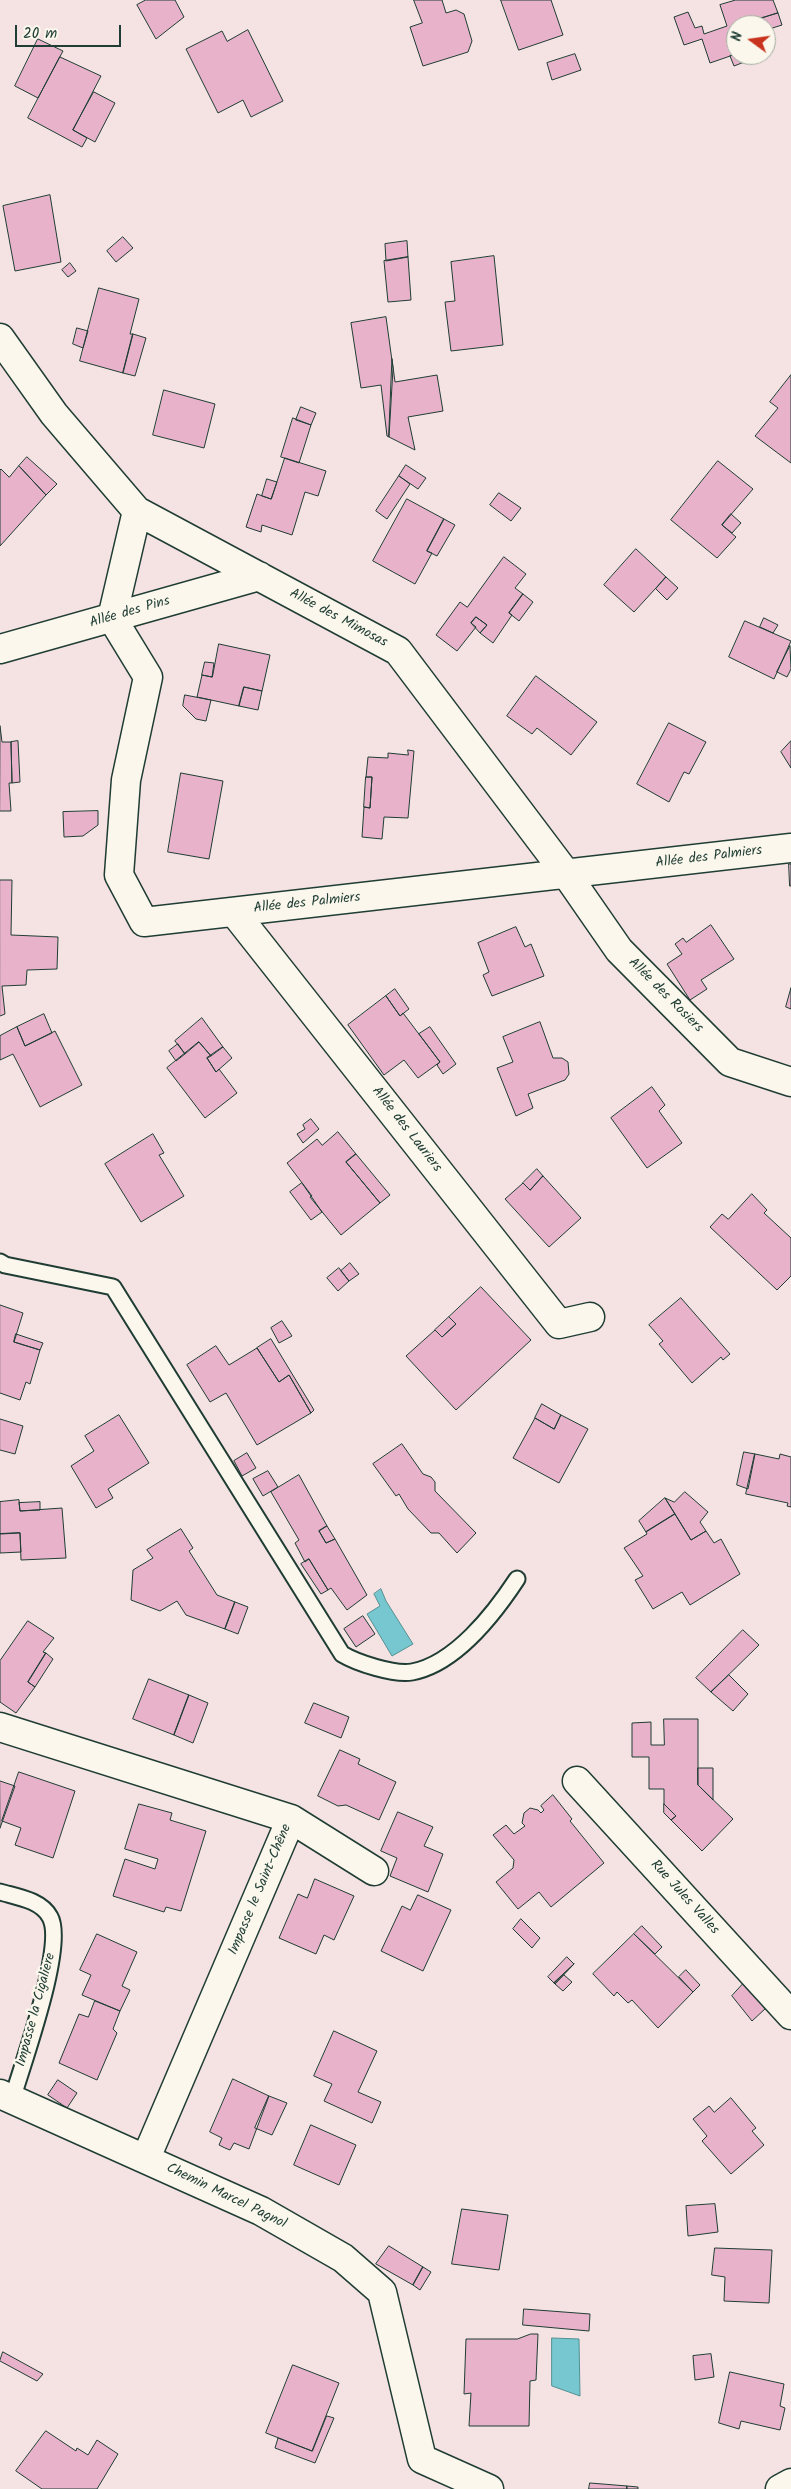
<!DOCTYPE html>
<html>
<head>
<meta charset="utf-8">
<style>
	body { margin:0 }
	#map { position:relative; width:791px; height:2489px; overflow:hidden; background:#f5e2e2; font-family:Kalam,sans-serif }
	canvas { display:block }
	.north { position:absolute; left:726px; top:15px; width:50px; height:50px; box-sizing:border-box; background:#fbf7ec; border:1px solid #a3ada2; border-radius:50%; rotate:284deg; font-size:14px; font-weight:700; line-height:20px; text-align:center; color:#1f3d34 }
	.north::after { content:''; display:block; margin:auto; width:18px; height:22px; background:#c8321e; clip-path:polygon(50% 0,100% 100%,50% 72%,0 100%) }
	.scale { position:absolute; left:15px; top:25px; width:106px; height:22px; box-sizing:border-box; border:2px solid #1f3d34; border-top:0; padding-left:6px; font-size:15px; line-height:18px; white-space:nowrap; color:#1f3d34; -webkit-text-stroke:4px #fbf7ec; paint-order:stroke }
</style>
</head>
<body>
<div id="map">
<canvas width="791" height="2489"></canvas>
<div class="north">N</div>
<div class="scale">20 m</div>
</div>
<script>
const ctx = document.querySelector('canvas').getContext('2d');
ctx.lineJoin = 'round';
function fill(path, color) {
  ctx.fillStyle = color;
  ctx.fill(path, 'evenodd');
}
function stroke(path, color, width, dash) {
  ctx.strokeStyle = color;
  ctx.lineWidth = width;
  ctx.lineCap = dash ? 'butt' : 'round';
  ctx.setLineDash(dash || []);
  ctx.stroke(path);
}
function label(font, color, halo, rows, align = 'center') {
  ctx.font = font + ' Kalam,sans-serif';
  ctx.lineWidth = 5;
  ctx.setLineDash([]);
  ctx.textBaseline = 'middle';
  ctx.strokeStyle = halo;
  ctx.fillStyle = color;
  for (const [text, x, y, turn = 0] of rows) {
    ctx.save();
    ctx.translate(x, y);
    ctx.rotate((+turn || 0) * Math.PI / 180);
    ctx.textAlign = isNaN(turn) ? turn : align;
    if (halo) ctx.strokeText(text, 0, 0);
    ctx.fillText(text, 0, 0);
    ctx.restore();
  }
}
const water = new Path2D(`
	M381,1589L386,1601L413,1644L392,1656L367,1614L380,1606L374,1594Z
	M552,2338L579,2339L580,2396L552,2386Z`);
const building = new Path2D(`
	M146,0H175L184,17L156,39L137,5Z
	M414,0H442L446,13L456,10L464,14L472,41L468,52L423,66L410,27L422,23Z
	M501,0H551L563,35L519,50Z
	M736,0H773L778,13L736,25V54L710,63L702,39L684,45L674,17L688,12L695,28L702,26L704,34L727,26L720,5Z
	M778,13L782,25L766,30V25H742Z
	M248,30L283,101L251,117L243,100L218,113L186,49L222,31L227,41Z
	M38,39L63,51L38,98L15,86Z
	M575,54L581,70L552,80L547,63Z
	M736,54L751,55L752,59L734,66L730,56Z
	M60,57L101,76L73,130L87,138L82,147L28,118Z
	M94,92L115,103L95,142L73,130Z
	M50,195L61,262L15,271L3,206Z
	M123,237L133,248L116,262L107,251Z
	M407,241L408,257L386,261L385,244Z
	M494,256L503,345L451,351L445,302L455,301L451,262Z
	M408,257L411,300L388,302L384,261Z
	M70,263L76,271L68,277L62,270Z
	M99,288L139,299L130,334H133L123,373L80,361Z
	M386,317L393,368L389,437L387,436L381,385L361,388L351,323Z
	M77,328L88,331L83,348L73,344Z
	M133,334L146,338L135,376L123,373Z
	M392,359L395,382L437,375L443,411L408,417L415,450L389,437Z
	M791,375V463L755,436L778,408L770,402Z
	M164,390L215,404L204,448L153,435Z
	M301,407L316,413L311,425L296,420Z
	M293,418L311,425L299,463L281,457Z
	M27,457L57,484L46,495L19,466Z
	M285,458L326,471L318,496L305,492L292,535L262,525L261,532L246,527L257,494L271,499Z
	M718,461L753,489L722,525L736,537L717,558L671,520Z
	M406,465L426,478L418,489L399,476Z
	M19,466L46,495L0,546V470L1,469L9,477Z
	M399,476L410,484L387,519L376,511Z
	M267,479L277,482L271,499L262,496Z
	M499,493L521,508L511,521L490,505Z
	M407,499L444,519L427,551L432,553L415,584L373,561Z
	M731,514L741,523L732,533L722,525Z
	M444,519L455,525L437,556L427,551Z
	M636,549L666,577L634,612L604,585Z
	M504,557L526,574L515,588L523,594L509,613L512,615L493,643L480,633L487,625L476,617L471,623L476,627L457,651L436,635L460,602L467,607Z
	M666,577L678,588L667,600L656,589Z
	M523,594L533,602L519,621L509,613Z
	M476,617L487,625L480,633L471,623Z
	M764,618L778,625L773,633L760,627Z
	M745,621L791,641L774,679L729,657Z
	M219,644L270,655L262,691L244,687L239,706L197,697L202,675L212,677Z
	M790,646L791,669L787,677L777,672Z
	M205,662L214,663L212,677L202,675Z
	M536,676L597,722L571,755L537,728L532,734L507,716Z
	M244,687L262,691L258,710L239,706Z
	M185,695L211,700L206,721L196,719L183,706Z
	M669,723L706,742L689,774L684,772L669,802L637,784Z
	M0,726L2,742H11L12,783H9L11,811H0Z
	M18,741L20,782L12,783L11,742Z
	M791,741V768L781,752Z
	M408,750L414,751L408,818L384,817L382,839L362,837L364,807L370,808L372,777H366L368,757L388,758V753L408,755Z
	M181,773L223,781L209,859L168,852Z
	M366,777H372L370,808L364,807Z
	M98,811V825L83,836L64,837L63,812Z
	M789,864H791V886H790Z
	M0,880H12L11,935L58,937L57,969L27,970L26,985L2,986L5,1014L0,1016Z
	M711,925L734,959L701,980L707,989L690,1000L667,964L682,954L675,944L683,938L686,942Z
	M516,927L525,947L531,944L544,976L492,996L483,975L489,972L478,943Z
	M791,988V1009L786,1007Z
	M395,989L409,1009L400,1016L386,996Z
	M386,996L400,1016L403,1013L440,1062L418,1078L404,1060L384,1075L348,1025Z
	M44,1014L52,1033L25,1046L17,1027Z
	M202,1018L223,1047L211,1056L199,1042L185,1054L175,1041Z
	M540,1022L553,1058H562L568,1062L569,1074L565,1080L528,1094L533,1108L516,1116L497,1068L513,1062L503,1037Z
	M17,1027L25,1046L55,1031L82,1085L40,1107L13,1054L0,1060V1036Z
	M430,1027L456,1064L443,1074L437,1065L440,1062L419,1034Z
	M199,1042L211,1056L207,1058L216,1072L219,1069L237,1093L205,1118L167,1068Z
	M178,1044L185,1054L176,1061L169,1051Z
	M223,1047L232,1058L216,1072L207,1058Z
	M652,1087L665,1105L659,1111L682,1143L647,1168L611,1118Z
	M311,1119L319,1129L303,1143L297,1134L305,1129L303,1125Z
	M338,1132L356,1154L346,1162L380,1203L341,1235L310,1197L312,1196L287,1163L317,1139L322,1145Z
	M153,1134L164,1153L159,1155L184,1196L141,1222L105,1164Z
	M356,1154L390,1195L380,1203L346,1162Z
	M537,1169L543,1176L530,1190L523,1183Z
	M543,1176L581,1218L549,1247L505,1199L523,1183L530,1190Z
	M302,1183L322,1212L311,1220L290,1192Z
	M752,1194L767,1210L764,1213L791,1238V1276L777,1290L710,1227L722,1214L728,1219Z
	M350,1263L359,1274L349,1281L341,1271Z
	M339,1268L349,1281L338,1291L327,1278Z
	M481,1287L531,1340L456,1410L406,1356L435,1330L442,1337L456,1324L449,1317Z
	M681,1298L730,1354L723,1360L721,1357L692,1383L659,1344L663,1341L649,1325Z
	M0,1305L23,1313L14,1342L40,1350L30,1384L26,1382L20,1400L0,1393Z
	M449,1317L456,1324L442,1337L435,1330Z
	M282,1321L292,1336L279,1343L271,1328Z
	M16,1334L43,1343L40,1350L14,1342Z
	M271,1339L314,1410L311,1413L289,1375L279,1382L257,1348Z
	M216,1346L229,1365L257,1348L279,1382L289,1375L311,1413L257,1445L226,1393L210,1402L187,1365Z
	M542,1404L561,1415L554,1429L535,1418Z
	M119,1415L149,1463L108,1489L113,1498L96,1508L71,1466L94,1451L85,1436Z
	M561,1415L588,1429L559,1483L513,1458L535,1418L554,1429Z
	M0,1419L23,1426L15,1454L0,1450Z
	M402,1444L423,1474L431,1477L435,1482V1491L476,1533L457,1553L439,1533H431L408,1509L399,1494L396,1496L373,1464Z
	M744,1452L755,1454L748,1489L737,1485Z
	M247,1453L256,1468L242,1476L234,1461Z
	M755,1454L779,1459L780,1454L791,1457V1507L787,1506L788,1503L746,1494Z
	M268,1471L278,1487L263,1496L253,1479Z
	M299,1475L327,1526L319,1531L326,1543L335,1539L367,1595L347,1610L331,1588L328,1590L309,1559L305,1562L295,1543L299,1540L271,1492Z
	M685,1492L708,1512L700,1522L706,1531L691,1540L665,1498L674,1502Z
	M665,1498L675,1514L646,1532L639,1521Z
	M19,1500L20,1511L62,1508L66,1558L21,1560L20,1533L0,1534V1502Z
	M40,1502V1510L20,1511L19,1503Z
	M675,1514L691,1540L706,1531L714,1543L721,1539L740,1574L690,1605L682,1592L653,1609L635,1580L643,1576L624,1548L647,1534L646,1532Z
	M327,1526L335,1539L326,1543L319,1531Z
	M181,1529L193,1548L189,1551L217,1595L235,1602L225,1629L186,1615L177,1601L160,1611L131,1600L133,1570L153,1558L147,1550Z
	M20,1533L21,1552L0,1553V1534Z
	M309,1559L328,1590L321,1594L301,1564Z
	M235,1602L248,1607L238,1634L225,1629Z
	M363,1616L375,1634L356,1647L344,1629Z
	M28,1621L54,1638L43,1652L46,1653L28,1682L35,1687L16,1713L0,1702V1661Z
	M743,1630L759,1645L711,1692L696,1678Z
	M46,1653L53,1659L35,1687L28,1682Z
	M729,1675L748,1694L733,1711L711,1692Z
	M149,1679L189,1695L174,1735L133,1719Z
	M189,1695L208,1703L193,1743L174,1735Z
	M314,1703L349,1717L341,1738L305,1723Z
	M664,1719H698V1785L733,1819L702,1851L671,1820L676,1816L664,1804V1789H649V1757H632V1723L651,1722V1745H664Z
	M340,1750L360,1759L358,1764L396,1782L379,1820L346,1805L338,1806L318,1796Z
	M698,1768H713V1800L698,1785Z
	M19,1772L75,1791L53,1858L15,1845L21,1828L2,1821Z
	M0,1781L15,1786L0,1828Z
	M553,1795L572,1819L570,1821L604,1863L551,1907L539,1892L518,1909L496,1882L513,1868L514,1860L493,1835L506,1825L514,1834L525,1826L522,1823L524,1813L530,1808L538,1810L541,1813L544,1810L541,1806Z
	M139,1804L172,1813L170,1820L206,1831L181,1911L166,1907L164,1912L113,1896L125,1859L155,1869L158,1859L125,1849Z
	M664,1804L676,1816L671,1820L664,1813Z
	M398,1812L433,1827L424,1846L443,1854L428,1892L390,1876L397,1858L381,1851Z
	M315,1879L354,1896L334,1940L324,1935L316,1954L279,1938L298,1894L307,1898Z
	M418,1895L451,1910L423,1971L381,1951L402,1906L410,1910Z
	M521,1919L540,1938L532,1948L513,1929Z
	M642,1926L662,1947L655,1954L634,1934Z
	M97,1934L137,1952L122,1986L130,1990L120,2011L82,1995L91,1975L80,1970Z
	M634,1934L693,1992L658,2028L632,2000L628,2003L617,1992L614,1996L593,1974Z
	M567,1957L574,1964L554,1983L548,1977Z
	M574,1964L555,1984L554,1983Z
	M686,1970L700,1985L693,1992L679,1977Z
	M564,1975L572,1982L563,1991L555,1984Z
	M743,1984L766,2008L752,2021L732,1996Z
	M95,2001L120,2011L113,2029L117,2033L97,2080L59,2063L79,2014L88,2017Z
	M334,2031L377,2051L358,2092L381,2102L372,2123L324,2101L332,2084L314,2076Z
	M233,2079L269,2096L249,2149L234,2143L230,2150L225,2148L219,2145L222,2138L210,2132Z
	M58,2080L77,2093L67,2108L48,2095Z
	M269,2096L287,2103L272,2135L255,2128Z
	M731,2098L756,2128L752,2131L764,2145L731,2174L702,2141L707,2136L693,2119L709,2106L714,2112Z
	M311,2125L356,2145L339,2185L294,2165Z
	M715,2204L718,2232L688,2236L686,2206Z
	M462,2209L508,2215L499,2270L452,2264Z
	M389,2246L423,2267L413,2285L376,2264Z
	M715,2248L772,2250L769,2303L724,2301L725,2277L712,2275Z
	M423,2267L431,2272L420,2290L413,2285Z
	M524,2309L590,2314L589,2331L523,2325Z
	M531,2334H538L536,2380L530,2381L529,2426H469L471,2393L464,2394L466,2339H517Z
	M3,2352L43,2374L37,2381L0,2361Z
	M711,2354L714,2377L695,2380L693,2356Z
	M293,2365L339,2383L312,2451L266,2433Z
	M730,2372L784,2384L780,2406L785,2408L780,2430L741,2421L739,2429L719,2423Z
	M327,2416L334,2418L315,2463L275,2448L278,2438L312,2451Z
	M46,2431L76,2451L77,2448L88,2455L97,2440L118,2454L97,2489H42L16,2471Z
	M590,2483L627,2486V2489H589Z
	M627,2486L638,2487V2489H627Z`);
const lane = new Path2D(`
	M0,1262L5,1265L113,1287L342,1654C357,1663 394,1675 412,1672C455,1664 494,1614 517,1579
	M0,1892C17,1897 41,1900 50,1917C66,1945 22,2065 12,2100`);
const street = new Path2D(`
	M0,338L54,414L137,511L112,618L148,677L126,780L119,875L144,922L791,848
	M137,511L398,651L567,875L619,950L730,1062L791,1082
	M0,649L259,576
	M234,912L559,1324L590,1317
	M0,1727L291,1819L146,2158
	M577,1781L791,2015
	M291,1819L374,1871
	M0,2094L261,2211L343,2258L382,2292L422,2459L489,2489
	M780,2489L791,2483`);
const streetNames = [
	["Allée des Pins",130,613,-16],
	["Allée des Mimosas",338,619,28],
	["Allée des Palmiers",709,858,-7],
	["Allée des Palmiers",307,904,-6],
	["Allée des Rosiers",665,996,45],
	["Allée des Lauriers",406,1130,52],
	["Impasse le Saint-Chêne",261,1890,-67],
	["Rue Jules Valles",684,1898,48],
	["Impasse la Cigaliere",37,2010,-75],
	["Chemin Marcel Pagnol",226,2197,26]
];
fill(water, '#77c7d1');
stroke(water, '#549092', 1);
fill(building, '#e8b2ca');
stroke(building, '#1f3d34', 1);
stroke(lane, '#1f3d34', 19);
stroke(street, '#1f3d34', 31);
stroke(lane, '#fbf7ec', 15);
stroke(street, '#fbf7ec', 28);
label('14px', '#1f3d34', '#fbf7ec', streetNames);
</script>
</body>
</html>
